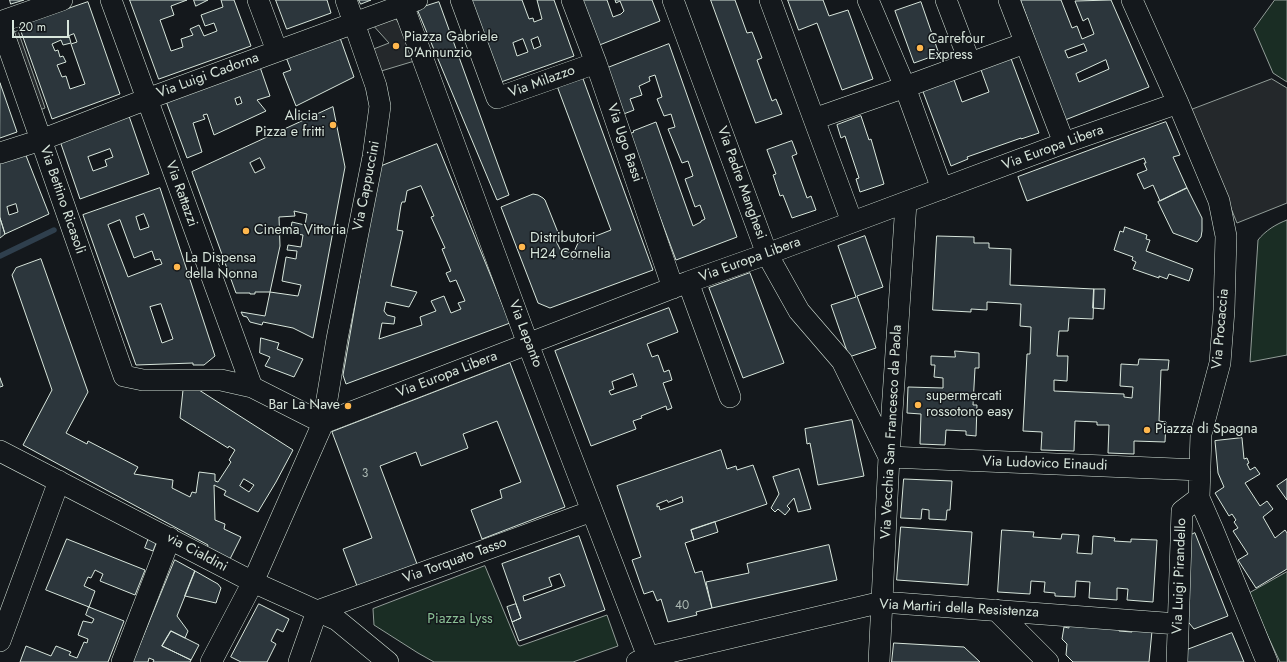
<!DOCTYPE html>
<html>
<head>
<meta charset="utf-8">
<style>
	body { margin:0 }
	#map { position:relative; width:1287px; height:662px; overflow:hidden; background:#14181c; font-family:Jost,sans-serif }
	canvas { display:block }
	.scale { position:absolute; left:12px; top:20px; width:57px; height:18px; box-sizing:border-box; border:2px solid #d8e6dc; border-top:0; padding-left:5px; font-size:12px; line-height:14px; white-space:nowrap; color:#d8e6dc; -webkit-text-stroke:3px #14181c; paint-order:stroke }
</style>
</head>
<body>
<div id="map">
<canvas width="1287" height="662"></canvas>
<div class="scale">20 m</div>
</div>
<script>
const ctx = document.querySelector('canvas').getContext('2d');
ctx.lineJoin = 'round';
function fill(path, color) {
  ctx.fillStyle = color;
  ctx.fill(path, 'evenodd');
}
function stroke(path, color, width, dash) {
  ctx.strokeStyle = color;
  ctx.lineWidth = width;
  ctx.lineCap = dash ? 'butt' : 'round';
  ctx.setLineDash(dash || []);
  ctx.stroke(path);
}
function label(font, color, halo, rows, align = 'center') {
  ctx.font = font + ' Jost,sans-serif';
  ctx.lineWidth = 3;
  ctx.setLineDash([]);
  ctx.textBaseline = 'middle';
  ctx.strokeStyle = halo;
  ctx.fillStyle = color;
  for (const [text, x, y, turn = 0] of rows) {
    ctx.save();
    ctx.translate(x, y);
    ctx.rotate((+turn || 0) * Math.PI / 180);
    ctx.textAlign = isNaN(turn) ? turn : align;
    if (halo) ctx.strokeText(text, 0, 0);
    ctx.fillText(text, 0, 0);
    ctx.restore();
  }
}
const green = new Path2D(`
	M1275,0H1287V82L1273,73L1254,29Z
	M1287,220V355L1250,362L1258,240C1265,231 1276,224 1287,220Z
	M485,566L518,645L520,646L607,615L618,646L573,662H434L418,653L374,625L373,609Z
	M1287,572V662H1280L1248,594Z`);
const parking = new Path2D(`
	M393,14L421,59L378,72L371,50L389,43L371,23Z
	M18,31L43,102L45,108L40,110L12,33Z
	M1272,79L1287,88V203L1237,223L1191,110Z`);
const stream = new Path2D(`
	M0,256L54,230`);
const building = new Path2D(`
	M10,0H24L11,4Z
	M130,0H187L171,6L174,15L160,20L171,51L183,47L181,39L193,35L190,29L199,25L204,36L217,31L214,23L205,26L201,15L223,7L221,0H234L251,46L159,79Z
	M194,0H208L196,6Z
	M276,0H327L331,13L287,29Z
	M359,0H371L361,4Z
	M472,0H522L529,19L533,18L534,22L542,19L537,0H554L574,56L501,82ZM538,37L541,46L534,49L531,40ZM523,39L528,52L517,56L513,43Z
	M580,0H607L613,17L621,14L624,11L620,1L616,3L615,0H652L660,21L597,46Z
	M711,0H735L747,33L752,32L762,58L757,60L772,101L776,99L782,114L756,123Z
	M788,0H823L829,16L848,10L873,79L842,90L817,23L799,30Z
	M1021,0H1061L1072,28L1077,26L1082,39L1094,34L1088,18L1083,21L1075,1L1111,0L1149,87L1065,120ZM1084,44L1087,51L1068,58L1065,51ZM1106,60L1109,69L1079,82L1076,74Z
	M88,2L120,94L52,119L19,26ZM74,34L77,42L71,44L85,84L70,89L66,76L62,77L57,65L66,62L63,56L60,57L58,50L55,51L52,44L61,40L63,45L71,43L69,36Z
	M439,2L509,195L497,200L417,9Z
	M921,2L939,54L914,63L895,11Z
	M339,35L354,77L296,106L283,73L291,70L286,57Z
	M669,44L737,237L676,260L629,134L634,132L633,131L656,122L693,226L701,222V221L705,219L700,205L695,207L685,179L693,176L688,161L682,163L668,129L675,127L671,114L664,116L657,99L662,97L655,75L649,77L650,81L639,86L642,95L630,99L634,110L621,115L605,69Z
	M1010,56L1039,133L1021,139V138L967,157L968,159L951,166L922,89L953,77L962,102L989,92L980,67Z
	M260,67L270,96L257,100L266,111L214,135L207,114L203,115L205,119L193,123L202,152L187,158L166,101ZM240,97L242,103L237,105L235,99Z
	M582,76L653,270L550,308L538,303L501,207L533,194L538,195L543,198L545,200L559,235L554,237L561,251L570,252L572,259L576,258L574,252L578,243L611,230L557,86Z
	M0,83L17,132L0,138Z
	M333,107L345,167L313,338L293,328L263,322L262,325L250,322L247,317L243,316L241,312L265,316L270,292L298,296L301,285L282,281L286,257L296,259L297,251L287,250L288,245L301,247L303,235L290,233L292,222L305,225L307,214L294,211L295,216L279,217L280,246L270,292H255V294H250V293H236L192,172ZM260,158L265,168L255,173L250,163Z
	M129,116L149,174L80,199L60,141ZM110,149L113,157L105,160L107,166L93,171L88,157Z
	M861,116L869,140L871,139L884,184L860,192L856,179L859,178L845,136L841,138L837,125Z
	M1166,122L1180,155L1173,157L1187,188L1160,201L1153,185L1144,189L1137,174L1147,170L1144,163H1146L1144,158L1027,201L1018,177Z
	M792,141L797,154L792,156L807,198L811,196L816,210L792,218L783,195L780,196L773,175L776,174L767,150Z
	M437,144L510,323L346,384L343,375L379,167ZM421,186L434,216L431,217L445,248L442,249L451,271L446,273L450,282L456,280L465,301L458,303L461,309L451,313L444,296L431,301L436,311L420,317L422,325L379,339L382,323L394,324L395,317L387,315L384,311L386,302L409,307L417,292L391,286L403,231L397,230L401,205L402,202H405L407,191Z
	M25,153L49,214L5,234L0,218V162ZM16,204L18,212L9,215L7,207Z
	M160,188L215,356L204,365H193V363L136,365L83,215ZM144,214L149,227L140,230L136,217ZM120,220L134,258L152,251L155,260L160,259L162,264L128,277L108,225ZM161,304L173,339L162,343L150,307Z
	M1187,188L1202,218V231L1201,237L1197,242L1173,233L1158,202Z
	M0,218L5,234L0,238Z
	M1125,227L1147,235L1146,239L1150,240L1146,251L1193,269L1189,281L1169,274L1167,279L1159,276V278L1133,269L1136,262L1132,260L1133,257L1114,250L1120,231L1123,232Z
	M865,236L883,287L857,296L876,348L849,357L831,305L856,297L838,246Z
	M937,236L974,237V243H989V248L1011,249L1010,285L1094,289L1093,319L1069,318L1068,331H1059L1057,356H1068L1067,381L1054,380V391L1124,394V397L1132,398L1133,387L1120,386L1121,364L1138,365L1139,359L1169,360L1168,370H1161L1159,421L1166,422L1165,442L1134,441V454L1108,453L1109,425H1097V422L1075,421L1074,451L1041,450L1042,432L1023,431L1027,354H1030L1031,327L1020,326L1021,304L987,302V310L971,309V312L933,310Z
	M41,259L88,392L66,433L87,444L88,441L138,467L134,474L173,480L172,488L190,497L192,492L196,493L199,472L215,474V481L218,482L231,462L229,460L235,450L229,446L228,448L180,418L183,390H199L293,450L276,482L258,512L224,495L226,491L214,485L215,520L225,524L224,529L241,537L227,565L206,551L208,545L23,445L52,390L12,275L16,268ZM244,479L254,485L249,492L240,486Z
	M750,273L784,363L743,378L709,288Z
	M1094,289H1105L1104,309L1093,308Z
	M669,308L678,332L647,344L652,357L658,355L664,372L669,370L672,380L663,383L672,408L667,410L666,406L641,416L642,418L633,421L636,429L591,446L555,351ZM633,374L637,386L611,395L609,391L614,389L612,382Z
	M261,338L279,343L277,349L303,359L294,377L265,366L270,357L260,353Z
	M955,351L979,353V368H975L973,405H977L976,436L966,435V431L946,430L945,445L920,444L921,414L907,413L908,387L943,388V378L934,377L935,365H931V356L955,357Z
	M510,363L565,507L482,539L471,510L502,498L500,490L521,482L497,421L463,434L468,448L421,466L416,452L380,466L417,564L357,586L343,549L372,538L332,432Z
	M0,378L3,386L0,387Z
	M852,420L864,476L818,485L810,443L807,444L805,429Z
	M1242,438L1244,459L1247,458L1249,463L1247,464L1250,470L1255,467L1260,474L1245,483L1260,506L1267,501L1273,509L1263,517L1275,538L1285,530L1287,533V569L1256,588L1238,560L1248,554L1233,531L1238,528L1234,522L1236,520L1232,514L1229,516L1215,493L1224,487L1218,473L1215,441Z
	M721,450L727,469L736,466L737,470L753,465L767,504L691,530L694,540L685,543L695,573L702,571L712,608L696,612L697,615L668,622L661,599L657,601L653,591L644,594L632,560L641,557L617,486ZM682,497L683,502L660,510L659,506L657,507V504L667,500L668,502Z
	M799,469L811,509L798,512L794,498L787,506L790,509L785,515L778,509L775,512L771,508L779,494L773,477Z
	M904,479L952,481L950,510H947L946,520L929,519V510L922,509L921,519L901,518Z
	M1287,479V500L1277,486Z
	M715,522L718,532L694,540L691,530Z
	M901,527L972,532L968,585L897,580Z
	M1002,530L1034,532L1033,537L1061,539L1062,534L1079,535L1077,553L1092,554L1093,536L1115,538L1114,541L1131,542V539L1157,540L1153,602L1127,600L1128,589L1117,588V600L1089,598L1090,582L1076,581L1075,597L1055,596V593L1044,592L1045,582L1031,581L1030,594L998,592Z
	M1195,533L1228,616L1194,629L1185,618L1187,537Z
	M150,535L158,538L153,551L145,548Z
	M579,536L605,610L519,641L512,622L521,618L502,564ZM560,574L565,586L524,601L523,596L552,586L549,578Z
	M67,539L145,570L135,595L100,581L103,574L95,570L91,578L88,577L84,586L95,591L89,607L46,590Z
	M829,545L837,580L712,608L706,582L749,573L747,564Z
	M175,560L195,571L177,616L188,631L185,638L171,631L162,646L191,660L190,662H153L154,660L149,658L148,662H133Z
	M195,571L218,584L221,588L216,603L185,596Z
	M259,604L289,619L283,632L277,629L271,641L276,644L267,662H241L231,657Z
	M516,604L521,618L512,622L507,607Z
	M89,607L124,621L108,662H20L26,646L51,656L56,646L71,652L69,655L77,658L84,642L87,643L88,639L78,635L83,621L92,623L94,619L86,615Z
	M1120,625L1119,631L1132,632V629L1152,631L1149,662H1073L1066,655L1067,644L1062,639L1064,627L1069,628V626Z
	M171,631L199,645L191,660L162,646Z
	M1232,633L1244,662H1183L1184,651Z
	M894,643L964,647L980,662H892Z`);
const minor = new Path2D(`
	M111,0L252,387
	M258,0L277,51
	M461,0L497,98L596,63
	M572,0L596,63L673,288
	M673,0L767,254L799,311L842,361L889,457L1200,470
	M770,0L852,222
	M868,0L905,87L942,189
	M946,0L970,63
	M1009,0L1064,143
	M1132,0L1178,103L1219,201L1226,236L1224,310L1220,363L1201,434L1199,498L1213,530L1267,662
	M403,5L528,344L650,662
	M0,22L62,0
	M0,23L124,376L143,380H221L252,387L323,423
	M814,119L905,87L1025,43
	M0,153L41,140L147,99L417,0
	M688,282L730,397
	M323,423L688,282L767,254L1064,143L1178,103
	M0,451L253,582L337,620L388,662
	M996,610L1048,662
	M0,641L59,481
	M122,662L170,538
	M211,662L253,582L323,423L337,339L373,157L380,106L376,86L346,0
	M299,662L317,611L592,511
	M637,662L649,657L882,602L1178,624
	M879,662L889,457L906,203
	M1177,662L1182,511L1199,498`);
const markers = [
	[396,46,4,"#ffb74d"],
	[920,48,4,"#ffb74d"],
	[333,125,4,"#ffb74d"],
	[246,231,4,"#ffb74d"],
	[522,247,4,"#ffb74d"],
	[177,267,4,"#ffb74d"],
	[918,405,4,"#ffb74d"],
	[348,406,4,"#ffb74d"],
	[1147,430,4,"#ffb74d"]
];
const numberNames = [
	["3",365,474],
	["40",682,606]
];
const poiNames = [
	["Piazza Gabriele",404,38],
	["D'Annunzio",404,54],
	["Carrefour",928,40],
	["Express",928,56],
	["Alicia -",325,117,"right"],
	["Pizza e fritti",325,133,"right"],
	["Cinema Vittoria",254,231],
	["Distributori",530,239],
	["H24 Cornelia",530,255],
	["La Dispensa",185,259],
	["della Nonna",185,275],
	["supermercati",926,397],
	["rossotono easy",926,413],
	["Bar La Nave",340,406,"right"],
	["Piazza di Spagna",1155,430]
];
const streetNames = [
	["Via Luigi Cadorna",208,76,-20],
	["Via Milazzo",542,82,-20],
	["Via Ugo Bassi",624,143,71],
	["Via Europa Libera",1053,148,-20],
	["Via Padre Manghesi",741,183,70],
	["Via Cappuccini",367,186,-79],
	["Via Rattazzi",181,194,70],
	["Via Bettino Ricasoli",62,200,71],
	["Via Europa Libera",750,260,-20],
	["Via Procaccia",1221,329,-85],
	["Via Lepanto",525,334,69],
	["Via Europa Libera",447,375,-21],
	["Via Vecchia San Francesco da Paola",892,432,-87],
	["Via Ludovico Einaudi",1045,464,2],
	["via Cialdini",197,553,28],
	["Via Torquato Tasso",455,561,-20],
	["Via Luigi Pirandello",1180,576,-88],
	["Via Martiri della Resistenza",959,609,3]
];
const parkNames = [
	["Piazza Lyss",460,620]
];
fill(green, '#1a2d24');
stroke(green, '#939e99', 1);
fill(parking, '#24282b');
stroke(parking, '#939e99', 1);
stroke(stream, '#2f3f4d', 5.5);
fill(building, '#2c363c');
stroke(building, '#d8e6dc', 1);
stroke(minor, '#d8e6dc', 22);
stroke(minor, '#14181c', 21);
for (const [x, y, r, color] of markers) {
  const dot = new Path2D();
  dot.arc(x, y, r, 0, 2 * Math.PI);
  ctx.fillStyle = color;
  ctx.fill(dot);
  stroke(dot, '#14181c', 1.5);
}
label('12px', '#adbab4', null, numberNames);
label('14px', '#d8e6dc', '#14181c', poiNames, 'left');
label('14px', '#d8e6dc', '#14181c', streetNames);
label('14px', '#8ac095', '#14181c', parkNames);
</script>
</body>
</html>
